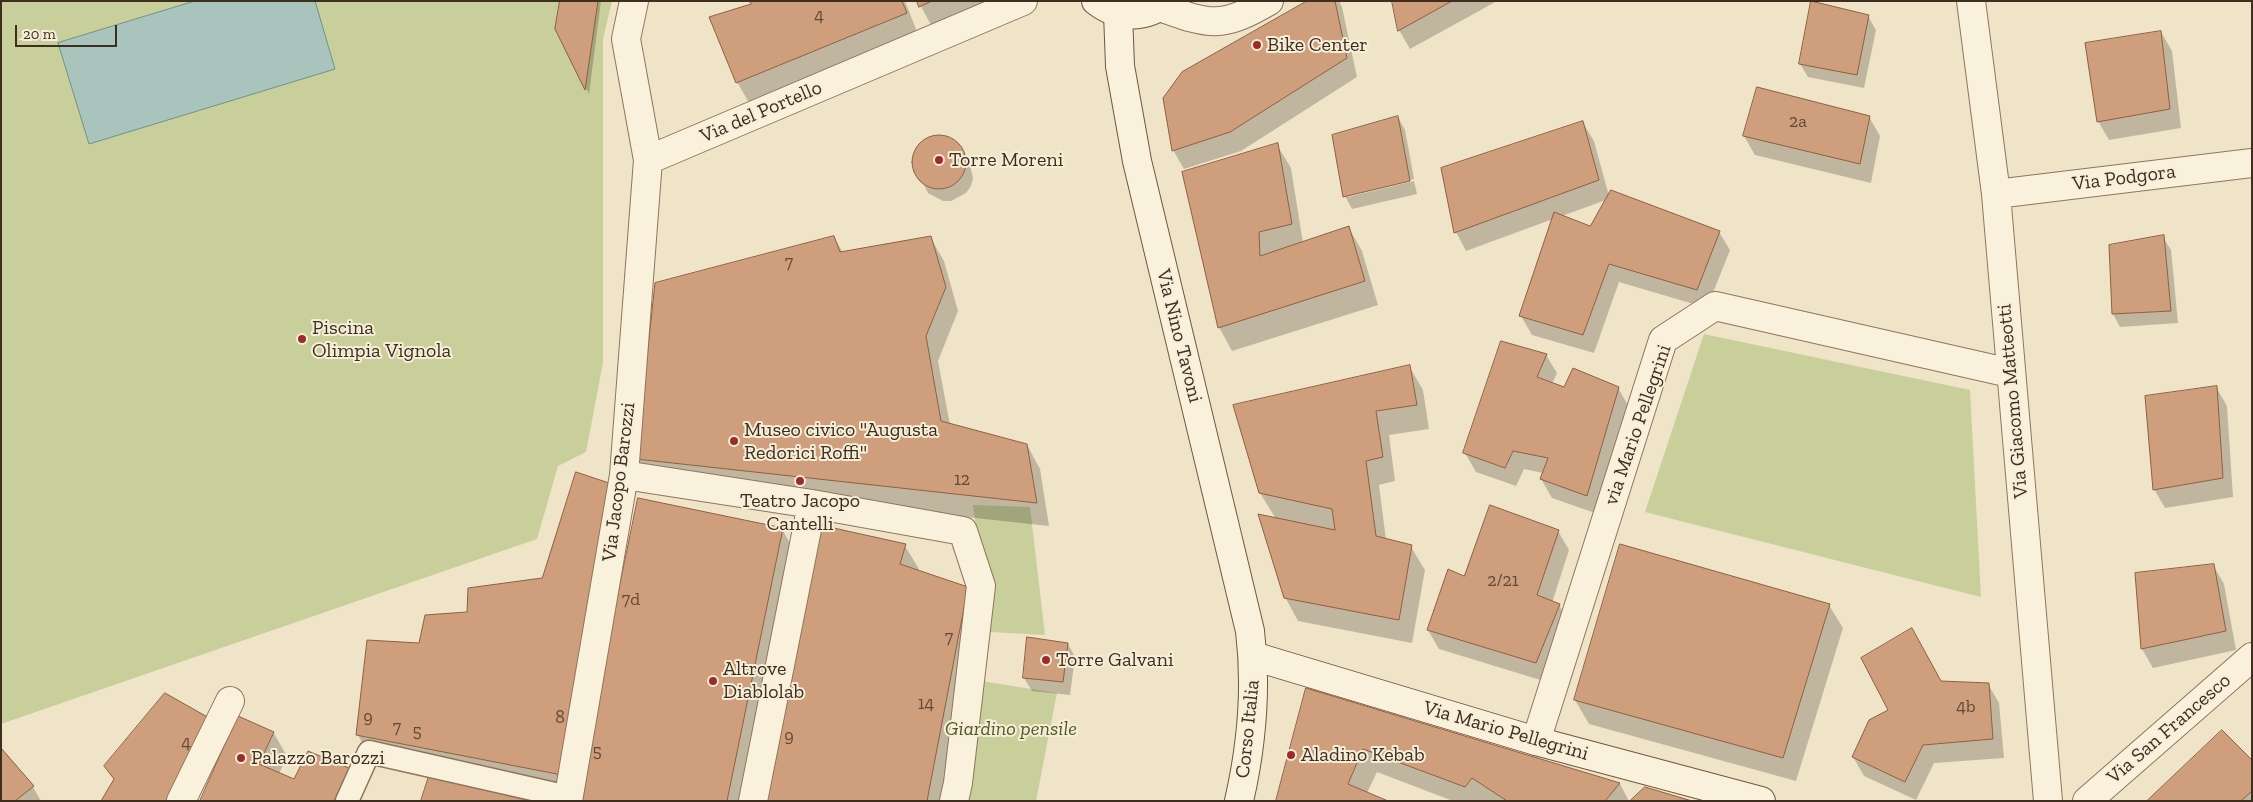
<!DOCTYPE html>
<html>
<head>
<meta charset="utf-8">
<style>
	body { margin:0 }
	#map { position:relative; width:2253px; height:802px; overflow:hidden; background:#f0e4c8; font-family:"Zilla Slab",serif }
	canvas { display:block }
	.frame { position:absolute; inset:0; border:2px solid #3d2e20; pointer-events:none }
	.scale { position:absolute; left:15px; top:25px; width:102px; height:22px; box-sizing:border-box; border:2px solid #3d2e20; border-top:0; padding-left:6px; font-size:15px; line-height:18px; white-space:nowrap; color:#3d2e20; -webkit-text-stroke:4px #f7eed8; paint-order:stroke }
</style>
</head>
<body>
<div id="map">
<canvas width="2253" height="802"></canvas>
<div class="frame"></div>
<div class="scale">20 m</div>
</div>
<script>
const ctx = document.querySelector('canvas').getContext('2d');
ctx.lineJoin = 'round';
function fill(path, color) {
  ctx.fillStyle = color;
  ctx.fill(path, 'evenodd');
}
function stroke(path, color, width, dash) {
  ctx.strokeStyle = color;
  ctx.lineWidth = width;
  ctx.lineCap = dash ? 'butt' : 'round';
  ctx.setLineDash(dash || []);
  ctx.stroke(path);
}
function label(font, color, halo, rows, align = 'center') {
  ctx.font = font + ' "Zilla Slab",serif';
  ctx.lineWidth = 4;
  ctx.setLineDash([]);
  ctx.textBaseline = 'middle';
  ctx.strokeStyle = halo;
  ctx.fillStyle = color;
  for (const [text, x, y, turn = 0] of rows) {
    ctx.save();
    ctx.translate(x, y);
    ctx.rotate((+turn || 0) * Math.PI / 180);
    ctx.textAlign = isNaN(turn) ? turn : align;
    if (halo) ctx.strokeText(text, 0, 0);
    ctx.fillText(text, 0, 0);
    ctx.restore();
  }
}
const green = new Path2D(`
	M1,1H612L603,39V363L586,452L558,466L537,539L1,724Z
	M1704,334L1970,390L1981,597L1645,512Z
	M973,505L1030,507L1045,635L990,632Z
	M981,681L1057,693L1036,801H960Z`);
const water = new Path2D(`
	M195,1H315L335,69L89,144L58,43Z`);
const shadow = new Path2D(`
	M561,1H601L589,94L556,29Z
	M750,1H905L919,37L751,106L737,82L710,18L753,5Z
	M918,1H989L931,25Z
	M1309,1H1339L1342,7L1357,77L1241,151L1184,169L1173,150Z
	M1393,1H1497L1410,49L1399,30Z
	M1868,16L1876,30L1864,88L1808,77L1800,64Z
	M2161,32L2172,51L2181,128L2109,140L2098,121Z
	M1398,117L1405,130L1414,179L1348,194V197L1414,181L1417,194L1352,209L1345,196Z
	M1869,117L1880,136L1871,183L1755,155L1744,136Z
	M1583,123L1594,141L1609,196L1719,232L1730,250L1707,308L1619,282L1594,353L1532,335L1521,316L1553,219L1466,251L1456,232ZM1606,200L1591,227L1562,216Z
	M939,135L955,141L961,147L969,161L973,178L971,186L966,193L951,201H943L928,193L913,164L917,147L923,141Z
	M1277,145L1291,168L1303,243L1349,228L1362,251L1378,305L1232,351L1219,327Z
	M834,237L843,253L930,237L944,261L958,311L938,361L950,425L1027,445L1040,469L1049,526L651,483L637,459Z
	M2163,237L2171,250L2178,323L2120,327L2113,314Z
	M1546,355L1557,373L1552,384L1564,389L1618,388L1629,407L1598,514L1552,498L1541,479L1543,473L1524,469L1516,486L1476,472L1465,453Z
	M1409,366L1423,390L1429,429L1389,435L1395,481L1379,485L1386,540L1411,547L1425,570L1412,643L1298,621L1285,597L1276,519L1260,493Z
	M2216,387L2227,406L2233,497L2165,508L2154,489Z
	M782,529L799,559L749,801H577Z
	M1558,531L1569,550L1552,603L1559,605L1570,624L1547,682L1439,649L1428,630L1464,577Z
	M905,546L919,569L918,571L967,588L944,801H769Z
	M2213,565L2224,584L2236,650L2153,668L2142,649Z
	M1829,605L1843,628L1796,781L1589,724L1575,700Z
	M468,613L575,798L371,759L358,735L420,644Z
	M1068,644L1075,657L1070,695L1032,691L1024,678Z
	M1940,682L1988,684L1999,703L2004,758L1934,763L1916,800L1864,776L1853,757L1890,710Z
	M1307,690L1620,784L1629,801H1453L1377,772L1367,793L1277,801Z
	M273,732L287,756L279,774L295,781L349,769L362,792L358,801H201Z
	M1,750L33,787L41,801H1Z
	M2252,762V801H2149Z`);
const building = new Path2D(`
	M560,1H598L585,90L555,29Z
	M749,1H902L907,13L736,83L709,17L751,4Z
	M917,1H932L919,7Z
	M1307,1H1335L1347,58L1230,132L1172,151L1163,98L1182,72Z
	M1392,1H1452L1398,31Z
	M1811,1L1869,15L1857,75L1799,64Z
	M2161,31L2170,109L2097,122L2085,43Z
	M1757,87L1870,116L1860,164L1743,136Z
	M1398,116L1410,181L1343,197L1332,135Z
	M1583,121L1599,180L1454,233L1441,168Z
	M912 162a27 27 0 1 1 54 0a27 27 0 1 1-54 0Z
	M1278,143L1292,224L1259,232L1260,256L1349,226L1365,281L1218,328L1182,172Z
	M1611,190L1720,231L1697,290L1609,264L1583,335L1519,316L1554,212L1590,226Z
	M2164,235L2171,311L2112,314L2109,245Z
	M834,236L840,252L931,236L946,287L926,336L941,421L1027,444L1037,503L636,459L655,283Z
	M1501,341L1547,354L1537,377L1564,387L1573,368L1619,387L1587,496L1540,479L1548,458L1513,451L1505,468L1463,453Z
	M1410,365L1417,405L1376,411L1383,457L1366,461L1376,536L1412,545L1399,620L1284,598L1258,514L1335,530L1332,509L1259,493L1233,405Z
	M2217,386L2223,478L2153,490L2145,396Z
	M576,472L612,484L562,775L356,735L367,640L419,643L425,615L467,612L468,588L542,578Z
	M638,498L783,528L727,801H576Z
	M1490,505L1559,530L1537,595L1560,604L1536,663L1427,630L1448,569L1464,576Z
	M820,525L906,544L900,564L968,587L927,801H767Z
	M1620,544L1830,604L1783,758L1574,700Z
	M2214,564L2226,631L2141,649L2135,573Z
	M1912,628L1941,681L1989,683L1993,739L1923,745L1905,782L1852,757L1869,720L1888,710L1861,658Z
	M1027,637L1068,643L1063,682L1023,678Z
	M1306,688L1620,783L1605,801H1507L1472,778L1465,787L1363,749L1348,784L1388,801H1276Z
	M165,693L211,719L170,801H101L114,779L104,766Z
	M238,716L274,732L259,764L294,779L308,751L349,768L334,801H200Z
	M2222,730L2252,760V791L2241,801H2147Z
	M1,748L34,786L15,801H1Z
	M429,776L531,801H421Z
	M1645,787L1692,801H1630Z`);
const pedestrian = new Path2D(`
	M347,801L369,752L568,797`);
const minor = new Path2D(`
	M1971,1L1996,194L2048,801
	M1160,7C1210,25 1221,29 1269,1
	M648,160L1023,1
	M1996,194L2252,163
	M624,475L812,504L963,531L981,586L958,783L954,801
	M1536,741L1663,340L1715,306L2010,373
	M181,801L230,701
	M568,801L624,475L648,160L626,39L634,1
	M753,801L812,504
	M2087,801L2252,657`);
const secondary = new Path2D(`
	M1096,1C1118,18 1145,20 1167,1
	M1118,13L1120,66L1137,161L1250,631C1257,689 1252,744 1239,801
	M1253,656L1536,741L1761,801`);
const markers = [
	[1257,45,5,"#9e2a2b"],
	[939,160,5,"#9e2a2b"],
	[302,339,5,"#9e2a2b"],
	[734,441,5,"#9e2a2b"],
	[800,481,5,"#9e2a2b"],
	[1046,660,5,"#9e2a2b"],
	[713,681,5,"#9e2a2b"],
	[1291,755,5,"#9e2a2b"],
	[241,758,5,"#9e2a2b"]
];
const numberNames = [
	["4",819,16],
	["2a",1798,122],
	["7",789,263],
	["12",962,480],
	["2/21",1503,581],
	["7d",631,600],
	["7",949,638],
	["14",926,704],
	["4b",1966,707],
	["9",368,718],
	["8",560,718],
	["7",397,728],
	["5",417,732],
	["9",789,737],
	["4",186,743],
	["5",597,752]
];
const poiNames = [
	["Bike Center",1267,45],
	["Torre Moreni",949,160],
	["Piscina",312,328],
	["Olimpia Vignola",312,351],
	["Museo civico \"Augusta",744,430],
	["Redorici Roffi\"",744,453],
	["Teatro Jacopo",800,501,"center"],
	["Cantelli",800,524,"center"],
	["Torre Galvani",1056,660],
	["Altrove",723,669],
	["Diablolab",723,692],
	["Aladino Kebab",1301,755],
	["Palazzo Barozzi",251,758]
];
const streetNames = [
	["Via del Portello",761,112,-23],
	["Via Podgora",2124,178,-7],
	["Via Nino Tavoni",1179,336,76],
	["Via Giacomo Matteotti",2013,401,-95],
	["via Mario Pellegrini",1638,425,-71],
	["Via Jacopo Barozzi",619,482,-83],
	["Corso Italia",1248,729,-84],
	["Via San Francesco",2169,729,-41],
	["Via Mario Pellegrini",1506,731,16]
];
const parkNames = [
	["Giardino pensile",1011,729]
];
fill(green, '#c9cf9b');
fill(water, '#a9c4bc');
stroke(water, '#6f938a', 1);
fill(shadow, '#0003');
fill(building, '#cf9f7d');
stroke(building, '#8d5f41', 1);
stroke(pedestrian, '#8d765c', 25);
stroke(minor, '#8d765c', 30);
stroke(secondary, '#6f573f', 30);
stroke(pedestrian, '#faf1dc', 22);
stroke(minor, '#faf1dc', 28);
stroke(secondary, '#faf1dc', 28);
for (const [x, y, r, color] of markers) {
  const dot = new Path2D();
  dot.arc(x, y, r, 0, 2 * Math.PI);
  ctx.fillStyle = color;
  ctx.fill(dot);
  stroke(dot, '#f7eed8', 2);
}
label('18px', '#624a37', null, numberNames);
label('20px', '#3d2e20', '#f7eed8', poiNames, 'left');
label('20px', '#3d2e20', '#f7eed8', streetNames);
label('italic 20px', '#4d5a26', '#f7eed8', parkNames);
</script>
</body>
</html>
